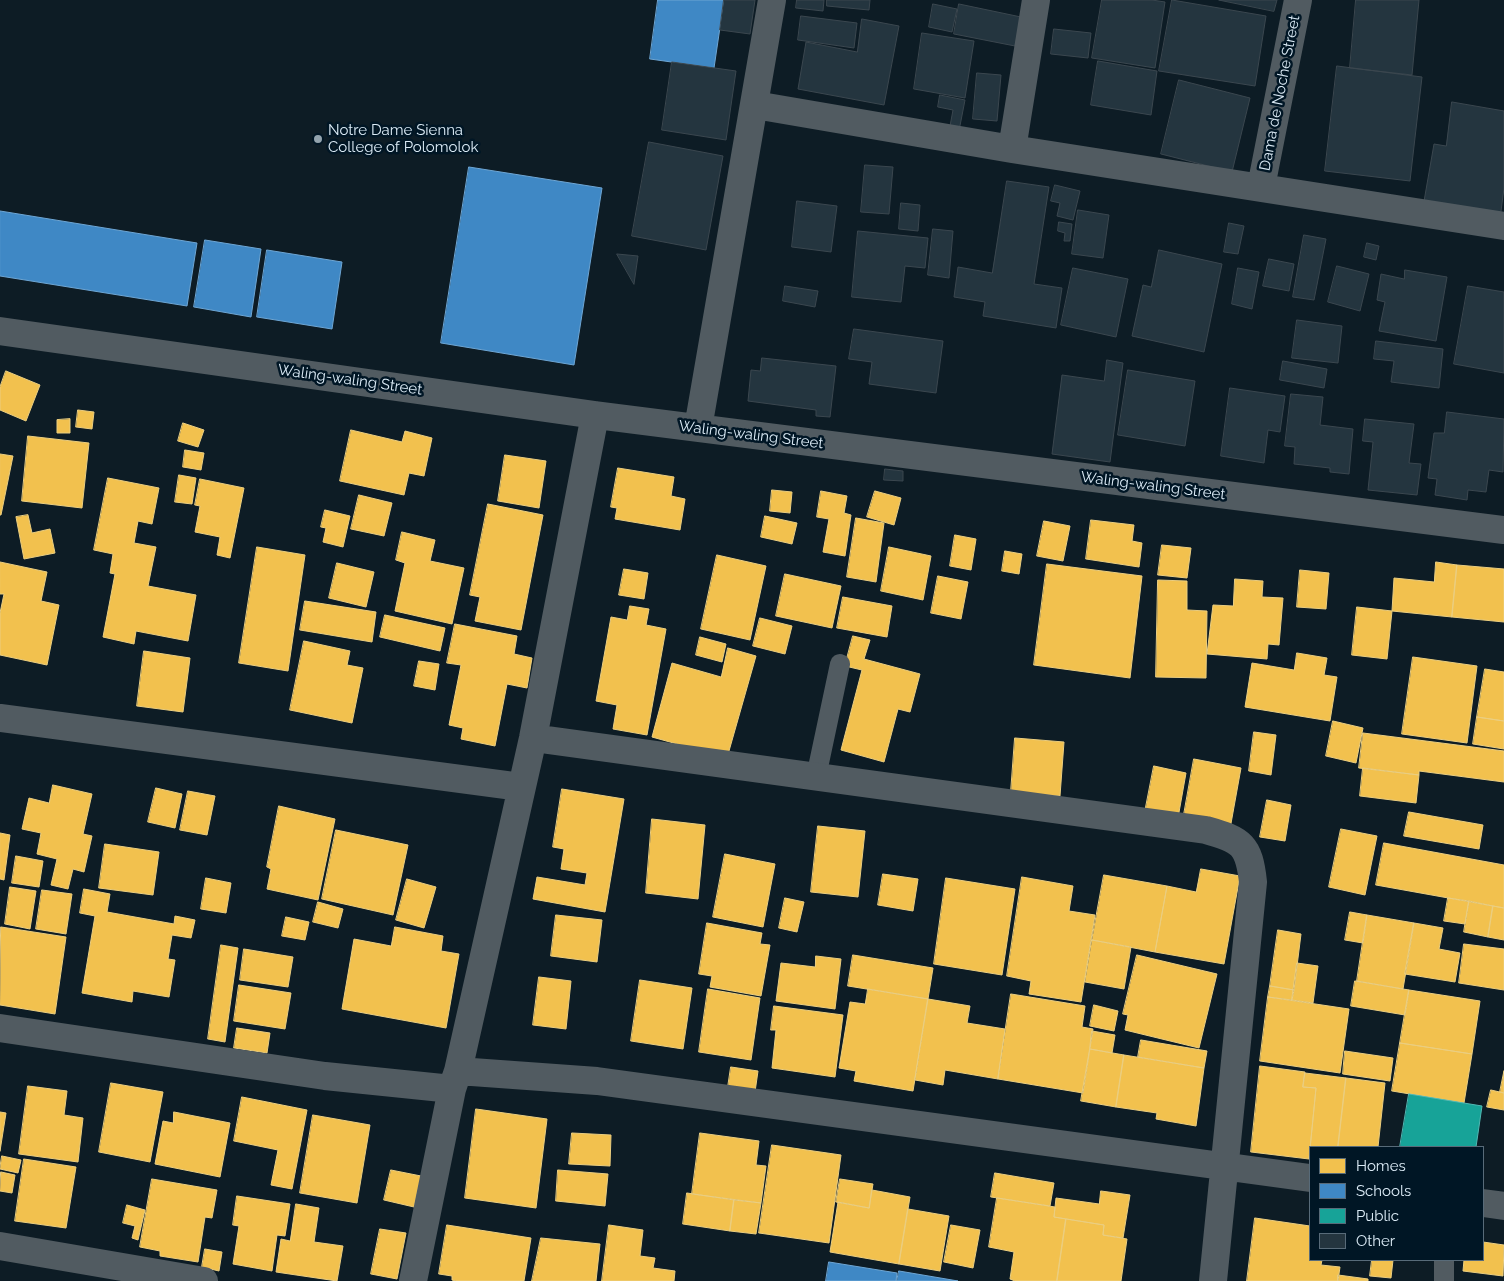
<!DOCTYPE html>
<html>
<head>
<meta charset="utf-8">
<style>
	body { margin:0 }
	#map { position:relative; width:1504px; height:1281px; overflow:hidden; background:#0d1c25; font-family:Raleway,sans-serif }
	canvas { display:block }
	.legend { position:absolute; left:1309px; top:1146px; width:175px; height:115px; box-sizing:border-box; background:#001625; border:1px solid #586b79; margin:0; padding:6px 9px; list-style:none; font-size:15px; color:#dbebf6 }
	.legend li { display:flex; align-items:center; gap:10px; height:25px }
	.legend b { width:25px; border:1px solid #586b79 }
</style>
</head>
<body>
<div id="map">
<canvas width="1504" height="1281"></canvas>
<ul class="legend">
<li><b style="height:14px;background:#f2c14e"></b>Homes</li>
<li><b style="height:14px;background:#3f88c5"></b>Schools</li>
<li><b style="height:14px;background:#17a398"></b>Public</li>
<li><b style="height:14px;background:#24353f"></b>Other</li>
</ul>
</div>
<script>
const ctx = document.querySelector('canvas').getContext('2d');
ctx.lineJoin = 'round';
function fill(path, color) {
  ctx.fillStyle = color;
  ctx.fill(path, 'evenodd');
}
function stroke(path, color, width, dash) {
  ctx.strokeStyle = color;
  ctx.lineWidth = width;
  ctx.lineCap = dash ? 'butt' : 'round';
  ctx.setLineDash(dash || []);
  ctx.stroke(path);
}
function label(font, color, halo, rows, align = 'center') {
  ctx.font = font + ' Raleway,sans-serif';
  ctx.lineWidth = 5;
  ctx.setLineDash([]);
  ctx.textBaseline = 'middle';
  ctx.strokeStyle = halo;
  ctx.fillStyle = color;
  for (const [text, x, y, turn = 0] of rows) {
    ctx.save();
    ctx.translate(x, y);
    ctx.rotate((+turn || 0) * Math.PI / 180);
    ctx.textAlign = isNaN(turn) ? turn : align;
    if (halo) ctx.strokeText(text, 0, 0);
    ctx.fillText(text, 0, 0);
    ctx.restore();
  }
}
const homes = new Path2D(`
	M6,371L40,385L26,421L0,410V387Z
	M78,410L94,412L92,429L76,427Z
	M70,419V433H57V420Z
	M183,423L204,430L198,447L178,441Z
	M351,430L402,442L405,431L432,438L424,476L409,473L404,495L340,481Z
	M28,436L89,443L82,508L22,501Z
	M185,450L204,453L201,470L183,467Z
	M0,454L13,456L1,515H0Z
	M505,455L546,461L539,508L498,501Z
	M618,468L674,477L671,496L685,499L680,530L615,519L617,508L611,507Z
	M179,475L196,478L192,504L175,502Z
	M108,478L159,488L152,524L138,521L134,543L156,547L148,586L196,595L188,641L136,631L134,644L103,637L115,574L110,573L113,554L94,550Z
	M200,479L244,488L230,558L217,555L220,537L195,532L200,506L195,505Z
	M772,490L792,492L790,513L770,511Z
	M821,491L847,496L844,513L851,515L845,556L823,552L829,519L817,517Z
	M875,491L901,498L894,525L867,517Z
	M359,495L392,503L384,536L351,529Z
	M488,504L543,515L521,630L475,621L480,597L470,595Z
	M325,510L350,516L343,547L323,542L326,528L321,527Z
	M28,515L32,533L50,529L55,553L24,559L16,517Z
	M765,516L797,523L792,544L761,537Z
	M856,518L884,523L876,582L847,577Z
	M1091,520L1134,525L1132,541L1142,543L1139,567L1086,559Z
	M1044,521L1070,526L1063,561L1037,556Z
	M402,532L435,540L430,561L464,568L452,624L395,611L405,563L396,560Z
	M955,535L976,539L971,570L950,566Z
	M1162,545L1191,548L1187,578L1158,575Z
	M257,547L305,555L288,671L239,663Z
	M889,547L931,556L923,600L881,591Z
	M1005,551L1022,554L1019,574L1002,571Z
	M717,555L766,566L750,640L701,629Z
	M0,562L47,572L41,601L59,605L47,665L0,655V613L4,594H0Z
	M1436,562L1457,565L1452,617L1392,611L1394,578L1434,582Z
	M337,563L374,572L366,607L329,598Z
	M1047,564L1142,576L1130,678L1034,665Z
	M1457,565L1504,569V622L1452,617Z
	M624,569L648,573L644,599L619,595Z
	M1300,570L1329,573L1326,609L1297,607Z
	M785,574L841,586L832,628L776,616Z
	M938,576L968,582L961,619L931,613Z
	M1235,579L1263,581L1262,597L1283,598L1279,645L1268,644L1267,659L1207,654L1213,605L1233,606Z
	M1158,580L1187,581V610L1207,611L1206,678L1156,677Z
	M843,597L892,606L887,637L837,628Z
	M305,601L376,612L372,642L300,630Z
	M630,606L649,609L646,625L666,629L647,735L613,729L617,705L596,701L611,617L627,620Z
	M1357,607L1392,611L1387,659L1352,655Z
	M385,615L445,628L440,651L380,637Z
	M760,618L792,626L785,654L753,646Z
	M455,624L517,636L514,654L532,658L527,688L507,684L495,746L461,739L463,728L449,725L461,665L447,663Z
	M853,636L870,640L864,659L920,674L910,712L898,709L884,762L841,750L862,670L845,666Z
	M700,637L726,644L722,662L696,655Z
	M304,641L350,651L347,665L363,668L352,723L290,710Z
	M728,648L756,656L727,758L652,737L672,663L721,677Z
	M144,651L190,658L183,712L137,706Z
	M1297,653L1327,658L1324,675L1337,677L1330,721L1245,707L1252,663L1294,670Z
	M1413,657L1477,666L1467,743L1402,734Z
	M419,661L439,664L435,690L414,686Z
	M1485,669L1504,672V721L1477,717Z
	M1477,717L1504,721V749L1473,744Z
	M1333,721L1363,728L1356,763L1326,756Z
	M1254,732L1276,735L1271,775L1249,771Z
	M1363,733L1504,751V782L1419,771V775L1359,768Z
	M1015,738L1064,742L1060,796L1011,792Z
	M1194,759L1241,768L1230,829L1183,820Z
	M1154,766L1186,773L1178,818L1145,812Z
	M1363,768L1419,775L1416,803L1360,796Z
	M53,785L92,794L83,834L92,836L84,872L73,869L68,889L51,885L57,859L37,854L41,833L22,829L29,798L49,803Z
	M156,788L182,794L175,828L148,822Z
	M562,789L624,799L605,912L533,899L537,877L585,885L587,873L561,869L564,849L553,847Z
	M188,791L215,796L207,835L180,830Z
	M1267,800L1291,805L1285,841L1260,837Z
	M279,806L335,819L318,900L267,889L271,869L267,867Z
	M1409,812L1483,825L1479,849L1404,836Z
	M652,819L705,825L698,899L646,893Z
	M818,826L865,831L858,897L811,892Z
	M1341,829L1377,836L1365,895L1329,887Z
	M336,830L408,845L393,915L322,899Z
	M0,833L10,835L4,880L0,879Z
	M1384,843L1504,865V908L1376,885Z
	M105,844L159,852L153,895L99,888Z
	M725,854L775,864L763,927L713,917Z
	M16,856L43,861L39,887L12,883Z
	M1201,869L1240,876L1224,964L1155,952L1167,886L1196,892Z
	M883,874L918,879L913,911L878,905Z
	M1104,875L1167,886L1155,952L1092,940Z
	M1022,877L1073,886L1069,911L1095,915L1081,1002L1029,994L1031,981L1007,976Z
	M206,878L231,883L226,913L201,909Z
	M946,878L1015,889L1002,975L934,964Z
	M407,879L436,887L424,928L396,920Z
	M10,887L36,891L30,929L5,924Z
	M84,889L110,894L107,912L174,924L175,916L195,920L191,938L172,935L168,959L175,960L169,997L133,991L132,1002L82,993L95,916L80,913Z
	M42,890L72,894L66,934L36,929Z
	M785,898L804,902L797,932L779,928Z
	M1448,898L1469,901L1465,924L1444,921Z
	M1469,901L1493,906L1488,937L1464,932Z
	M318,902L343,909L338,928L313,922Z
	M1493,906L1504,908V940L1488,937Z
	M1350,912L1367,915L1363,943L1345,940Z
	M556,915L602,920L597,962L551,956Z
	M1367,915L1414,923L1403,989L1357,981Z
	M286,917L309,922L305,940L282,936Z
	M707,923L762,933L760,944L770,945L761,996L710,987L712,976L699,974Z
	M1414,923L1443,928L1439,949L1460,953L1455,982L1405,974Z
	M1,927L66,937L55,1014L0,1005Z
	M395,927L443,936L441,951L459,954L446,1028L342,1009L354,939L391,946Z
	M1278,930L1301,934L1294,990L1270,986Z
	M1092,940L1131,947L1124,989L1085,982Z
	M1464,944L1504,949V990L1459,983Z
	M221,945L238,948L225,1042L208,1039Z
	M244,949L293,957L288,987L240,980Z
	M853,955L933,968L928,999L848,986Z
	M1137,955L1217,974L1199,1048L1125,1030L1128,1015L1123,1014Z
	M816,956L841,959L835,1009L776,1001L781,963L815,967Z
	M1297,963L1318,966L1313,1003L1292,1000Z
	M539,977L571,981L566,1029L533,1025Z
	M640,980L692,988L683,1049L631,1041Z
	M1355,981L1409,990L1405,1015L1351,1006Z
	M239,985L291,993L285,1029L234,1021Z
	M1270,986L1294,990L1292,1000L1268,997Z
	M708,989L760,998L751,1060L699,1052Z
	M868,989L928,999L913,1091L854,1081L856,1071L839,1068L850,1002L865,1004Z
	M1409,990L1480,1001L1472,1054L1400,1043Z
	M1011,994L1085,1006L1082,1027L1093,1029L1083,1093L998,1079Z
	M1268,997L1349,1009L1340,1073L1260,1061Z
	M928,999L970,1006L967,1023L1005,1029L998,1079L945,1070L943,1085L915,1080Z
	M1094,1005L1118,1011L1114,1031L1090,1026Z
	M774,1006L843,1015L835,1077L772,1068L776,1030H771Z
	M237,1028L270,1033L267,1053L234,1048Z
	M1092,1031L1115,1035L1112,1053L1090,1049Z
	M1141,1040L1207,1051L1204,1068L1138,1057Z
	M1400,1043L1472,1054L1464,1103L1392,1091Z
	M1090,1049L1124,1055L1116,1107L1081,1101Z
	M1345,1051L1393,1058L1390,1081L1343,1074Z
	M1124,1055L1204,1068L1196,1126L1156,1119L1157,1113L1116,1107Z
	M1260,1066L1305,1072L1303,1087L1316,1088L1309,1159L1251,1152Z
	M731,1067L758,1071L755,1092L728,1087Z
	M1504,1071V1093L1500,1092Z
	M1305,1073L1346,1078L1338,1147H1310V1159H1309L1316,1088L1303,1087Z
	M1346,1078L1385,1083L1378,1147H1338Z
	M111,1083L163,1092L150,1162L99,1152Z
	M28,1086L67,1091L64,1115L83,1118L78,1162L19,1154Z
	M1491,1090L1504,1093V1110L1487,1107Z
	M242,1097L307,1110L292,1189L271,1185L278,1150L234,1141Z
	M476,1109L547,1119L536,1208L465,1198Z
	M0,1112L6,1113L0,1151Z
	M174,1112L230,1123L220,1177L155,1164L163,1121L173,1123Z
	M313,1115L370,1125L357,1203L300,1193Z
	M572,1133L611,1135L610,1166L569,1164Z
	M700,1133L759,1141L756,1165L766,1166L761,1203L692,1194Z
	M772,1145L841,1155L829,1243L759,1233Z
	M2,1156L21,1160L18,1173L0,1169Z
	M24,1159L76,1167L66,1228L15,1221Z
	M391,1170L421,1176L414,1207L384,1200Z
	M558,1170L608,1174L605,1206L556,1201Z
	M1,1172L15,1175L12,1193L0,1191Z
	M995,1173L1054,1183L1050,1206L991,1197Z
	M152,1179L217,1190L212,1218L205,1217L198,1262L160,1256V1251L140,1247Z
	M840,1179L873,1184L869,1208L836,1202Z
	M872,1190L910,1197L899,1264L830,1252L838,1202L869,1208Z
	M1101,1191L1130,1195L1123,1238L1103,1235L1104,1225L1054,1217L1056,1198L1099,1204Z
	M687,1193L734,1200L730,1231L683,1224Z
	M237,1196L290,1204L285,1236L277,1235L272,1271L233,1264L239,1226L233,1225Z
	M997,1198L1055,1207L1054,1217L1066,1219L1057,1281H1015L1010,1279L1014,1252L989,1247Z
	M734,1200L761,1203L756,1234L730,1231Z
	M296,1204L319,1208L314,1242L343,1246L337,1281L276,1272L281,1239L290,1241Z
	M127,1205L145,1210L138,1240L132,1238L135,1226L123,1223Z
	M908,1209L949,1216L940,1271L899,1264Z
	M1255,1218L1310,1226V1260H1322L1321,1265L1340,1267L1338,1281H1247Z
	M1066,1219L1104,1225L1103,1235L1127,1239L1121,1281H1057Z
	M447,1225L531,1238L524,1281H456L452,1280V1276L439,1274Z
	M609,1225L643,1230L640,1256L655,1258L653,1268L675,1271L674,1281H602Z
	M951,1225L980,1230L973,1268L944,1262Z
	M380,1229L406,1233L397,1279L371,1274Z
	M541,1238L600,1244L596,1281H532Z
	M1483,1242L1504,1245L1503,1276L1463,1271L1464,1260H1483Z
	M205,1249L222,1252L219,1271L202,1267Z
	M1372,1260H1393L1391,1278L1370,1276Z
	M1338,1275L1368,1279V1281H1338Z`);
const schools = new Path2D(`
	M658,0H724L714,68L650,59Z
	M469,167L602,188L574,365L441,343Z
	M0,211L197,243L187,306L0,276Z
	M205,240L261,249L251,317L194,307Z
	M267,250L342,262L332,329L257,317Z
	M829,1262L897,1273L896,1281H826Z
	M899,1271L958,1281H897Z`);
const public = new Path2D(`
	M1409,1094L1482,1106L1476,1147H1400Z`);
const building = new Path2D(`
	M724,0H755L750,34L720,30Z
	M797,0H824L823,11L796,8Z
	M827,0H870L869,10L827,6Z
	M1102,0H1152L1165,2L1155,68L1092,58Z
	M1172,0L1266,16L1255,86L1159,71Z
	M1219,0H1277L1274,11Z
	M1356,0H1419L1412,75L1350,68Z
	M933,4L957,9L952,32L929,27Z
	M959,4L1021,17L1015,46L954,34Z
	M801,16L857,23L854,48L798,40Z
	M862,19L899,26L884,105L798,89L806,42L857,52Z
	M1054,29L1091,33L1088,58L1051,54Z
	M922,33L974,41L965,98L914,89Z
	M1098,61L1157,71L1151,115L1091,105Z
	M672,62L736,71L726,140L662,130Z
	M1337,66L1422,77L1410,181L1325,171Z
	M977,73L1001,75L997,121L973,119Z
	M1179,80L1250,98L1232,172L1161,154Z
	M940,95L965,100L958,136L950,126L953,110L938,107Z
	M1452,102L1504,111V188L1500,219L1423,207L1434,144L1446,146Z
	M649,142L723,156L706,250L632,236Z
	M865,165L893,167L889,214L861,212Z
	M1007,181L1049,187L1034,284L1062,288L1056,328L983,316L985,302L954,297L958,267L992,273Z
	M1055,185L1080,191L1073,220L1057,216L1060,203L1051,201Z
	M797,201L837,206L831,252L792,247Z
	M901,203L920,205L918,231L899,229Z
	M1078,210L1109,215L1103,258L1072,254Z
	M1059,222L1072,224L1070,241H1064L1065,233L1058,231Z
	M1229,223L1244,226L1238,254L1224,252Z
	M933,229L953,231L949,278L928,275Z
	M858,231L928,238L925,268L905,266L901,302L852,297Z
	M1304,235L1326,239L1314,300L1293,297Z
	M1367,243L1379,246L1376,260L1364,257Z
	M1159,250L1222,264L1204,352L1132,336L1143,285L1151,287Z
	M617,254L638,256L634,284Z
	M1269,259L1294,264L1289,291L1263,286Z
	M1337,266L1369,274L1360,311L1328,302Z
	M1073,268L1128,279L1116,337L1061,325Z
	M1238,268L1259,272L1252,309L1232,304Z
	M1405,270L1447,277L1436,341L1379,331L1385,302L1377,300L1381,274L1404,279Z
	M785,286L818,291L815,307L783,301Z
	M1468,286L1504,292V373L1454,364Z
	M1297,320L1342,326L1338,363L1292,358Z
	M854,329L943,341L936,393L869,384L872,362L849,359Z
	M1376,341L1443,349L1439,388L1391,382L1394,361L1374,359Z
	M762,358L836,366L830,417L816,416V410L748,401L751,370L760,371Z
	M1107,360L1123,363L1110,462L1052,454L1062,375L1104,381Z
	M1283,361L1327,369L1324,388L1280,380Z
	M1128,370L1195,381L1185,446L1118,435Z
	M1230,388L1285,396L1280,432L1268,430L1264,463L1221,456Z
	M1291,394L1323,397L1320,425L1353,429L1349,474L1330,472V468L1294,464L1295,447L1285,446Z
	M1447,412L1504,419L1503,472L1489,470L1486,492L1468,490L1467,500L1435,495L1437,479L1428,478L1434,433H1444Z
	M1365,419L1414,424L1409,463L1421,464L1417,495L1368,490L1373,442L1363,441Z
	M885,469L903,471V481L884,480Z`);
const service = new Path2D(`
	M816,777L840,664
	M1444,1281V1260`);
const minor = new Path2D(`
	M755,105L1012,149L1504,226
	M1012,149L1036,0
	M1261,187L1298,0
	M0,331L595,415L1504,530
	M698,428L772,0
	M0,718L521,787
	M533,738L1206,830C1242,840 1249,845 1253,882L1213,1281
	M0,1028L325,1076L452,1089
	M458,1071L597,1081L1310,1178
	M1483,1203L1504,1206
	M0,1246L204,1281
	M413,1281L452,1089L458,1071L533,738L595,415`);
const markers = [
	[318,139,5,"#93a3ad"]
];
const streetNames = [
	["Dama de Noche Street",1280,93,-79],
	["Waling-waling Street",350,380,8],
	["Waling-waling Street",751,435,7],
	["Waling-waling Street",1153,486,7]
];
const poiNames = [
	["Notre Dame Sienna",328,130],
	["College of Polomolok",328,147]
];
fill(homes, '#f2c14e');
stroke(homes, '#ebce80', 1);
fill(schools, '#3f88c5');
stroke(schools, '#6ea6d4', 1);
fill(public, '#17a398');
stroke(public, '#52b9b4', 1);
fill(building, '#24353f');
stroke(building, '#3b474f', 1);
stroke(service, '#515b61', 20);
stroke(minor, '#515b61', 28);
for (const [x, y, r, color] of markers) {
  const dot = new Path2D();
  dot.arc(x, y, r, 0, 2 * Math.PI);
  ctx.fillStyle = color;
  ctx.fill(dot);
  stroke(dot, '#001625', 2);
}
label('15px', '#dbebf6', '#001625', streetNames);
label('15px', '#dbebf6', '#001625', poiNames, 'left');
</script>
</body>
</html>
